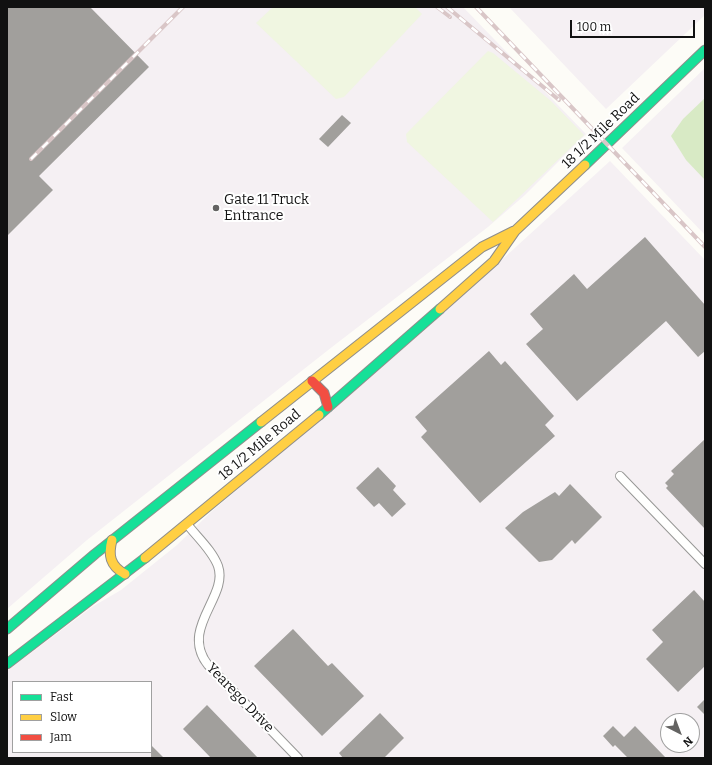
<!DOCTYPE html>
<html>
<head>
<meta charset="utf-8">
<style>
	body { margin:0 }
	#map { position:relative; width:712px; height:765px; overflow:hidden; background:#fdfcf7; font-family:Bitter,serif }
	canvas { display:block }
	.frame { position:absolute; inset:0; border:8px solid #111; pointer-events:none }
	.legend { position:absolute; left:12px; top:681px; width:140px; height:72px; box-sizing:border-box; background:#fff; border:1px solid #a0a0a0; margin:0; padding:5px 7px; list-style:none; font-size:12px; color:#111 }
	.legend li { display:flex; align-items:center; gap:8px; height:20px }
	.legend b { width:20px; border:1px solid #a0a0a0 }
	.north { position:absolute; left:660px; top:713px; width:40px; height:40px; box-sizing:border-box; background:#fff; border:1px solid #a0a0a0; border-radius:50%; rotate:138deg; font-size:11px; font-weight:700; line-height:16px; text-align:center; color:#111 }
	.north::after { content:''; display:block; margin:auto; width:14px; height:18px; background:#646362; clip-path:polygon(50% 0,100% 100%,50% 72%,0 100%) }
	.scale { position:absolute; left:570px; top:20px; width:125px; height:18px; box-sizing:border-box; border:2px solid #111; border-top:0; padding-left:5px; font-size:12px; line-height:14px; white-space:nowrap; color:#111; -webkit-text-stroke:3px #fff; paint-order:stroke }
</style>
</head>
<body>
<div id="map">
<canvas width="712" height="765"></canvas>
<div class="frame"></div>
<ul class="legend">
<li><b style="height:5px;background:#16e098"></b>Fast</li>
<li><b style="height:5px;background:#ffcf43"></b>Slow</li>
<li><b style="height:5px;background:#f24e42"></b>Jam</li>
</ul>
<div class="north">N</div>
<div class="scale">100 m</div>
</div>
<script>
const ctx = document.querySelector('canvas').getContext('2d');
ctx.lineJoin = 'round';
function fill(path, color) {
  ctx.fillStyle = color;
  ctx.fill(path, 'evenodd');
}
function stroke(path, color, width, dash) {
  ctx.strokeStyle = color;
  ctx.lineWidth = width;
  ctx.lineCap = dash ? 'butt' : 'round';
  ctx.setLineDash(dash || []);
  ctx.stroke(path);
}
function label(font, color, halo, rows, align = 'center') {
  ctx.font = font + ' Bitter,serif';
  ctx.lineWidth = 4;
  ctx.setLineDash([]);
  ctx.textBaseline = 'middle';
  ctx.strokeStyle = halo;
  ctx.fillStyle = color;
  for (const [text, x, y, turn = 0] of rows) {
    ctx.save();
    ctx.translate(x, y);
    ctx.rotate((+turn || 0) * Math.PI / 180);
    ctx.textAlign = isNaN(turn) ? turn : align;
    if (halo) ctx.strokeText(text, 0, 0);
    ctx.fillText(text, 0, 0);
    ctx.restore();
  }
}
const industrial = new Path2D(`
	M7,7H463L586,134L525,195L488,227L332,347L87,540L7,609Z
	M509,7H705V15L606,109Z
	M705,68V235L622,148Z
	M610,161L705,260V758H7V671L92,607L121,590L177,545L211,512L425,330ZM13,682H151V752H13ZM668,721H692V745H668Z`);
const forest = new Path2D(`
	M705,98V180L686,160L671,136L683,119Z`);
const pitch = new Path2D(`
	M273,7H415L422,14L344,97L336,99L256,23Z
	M488,51L493,53L551,101L584,135L493,222L407,142L406,134Z`);
const building = new Path2D(`
	M7,7H90L149,67L39,176L53,190L7,236Z
	M342,115L351,123L328,147L319,139Z
	M645,237L705,305V351L698,357L666,321L577,401L526,344L543,329L530,314L574,274L587,289Z
	M489,351L501,365L505,361L554,416L545,425L555,436L480,503L421,437L427,431L415,417Z
	M705,439V529L666,488L668,486L665,483L674,474L671,471Z
	M378,467L396,486L393,490L406,504L392,517L379,503L374,507L356,488Z
	M570,484L602,517L575,544L572,540L552,560L539,562L505,528L523,512L555,492L559,496Z
	M694,590L705,602V666L678,692L646,659L663,642L652,630Z
	M293,629L328,666L332,663L364,696L322,736L254,666Z
	M705,699V715L697,707Z
	M207,705L234,733L258,758H211L183,729Z
	M380,713L404,738L384,758H343L339,753Z
	M613,726L624,737L635,726L666,758H628L615,745L613,747L603,736Z
	M151,745L164,758H151Z`);
const street = new Path2D(`
	M620,476L705,564
	M187,524C197,537 212,550 218,566C229,597 179,628 208,665L298,758`);
const fast = new Path2D(`
	M585,165L705,50
	M319,415L440,309
	M7,629L95,554L261,422
	M7,664L145,558`);
const slow = new Path2D(`
	M440,309L494,261L515,231L585,165
	M261,422L482,247L514,231
	M112,540C108,555 110,566 125,574
	M145,558L319,415`);
const jam = new Path2D(`
	M312,381L324,393L328,407`);
const rail = new Path2D(`
	M437,7L450,17
	M447,7L559,100
	M476,7L705,247
	M31,159L183,7`);
const markers = [
	[216,208,4,"#646362"]
];
const streetNames = [
	["18 1/2 Mile Road",601,131,-44],
	["18 1/2 Mile Road",260,445,-40],
	["Yearego Drive",240,698,46]
];
const poiNames = [
	["Gate 11 Truck",224,200],
	["Entrance",224,216]
];
fill(industrial, '#f5f0f3');
fill(forest, '#d8eac5');
fill(pitch, '#f0f6e1');
fill(building, '#a19f9c');
stroke(street, '#979795', 10);
stroke(fast, '#8e8d8b', 11);
stroke(slow, '#8e8d8b', 11);
stroke(jam, '#8e8d8b', 11);
stroke(street, '#fffffe', 8);
stroke(fast, '#16e098', 9);
stroke(slow, '#ffcf43', 9);
stroke(jam, '#f24e42', 9);
stroke(rail, '#d9c6c7', 4);
stroke(rail, '#fff', 2.5, [8]);
for (const [x, y, r, color] of markers) {
  const dot = new Path2D();
  dot.arc(x, y, r, 0, 2 * Math.PI);
  ctx.fillStyle = color;
  ctx.fill(dot);
  stroke(dot, '#fff', 1.5);
}
label('14px', '#111', '#fff', streetNames);
label('14px', '#111', '#fff', poiNames, 'left');
</script>
</body>
</html>
